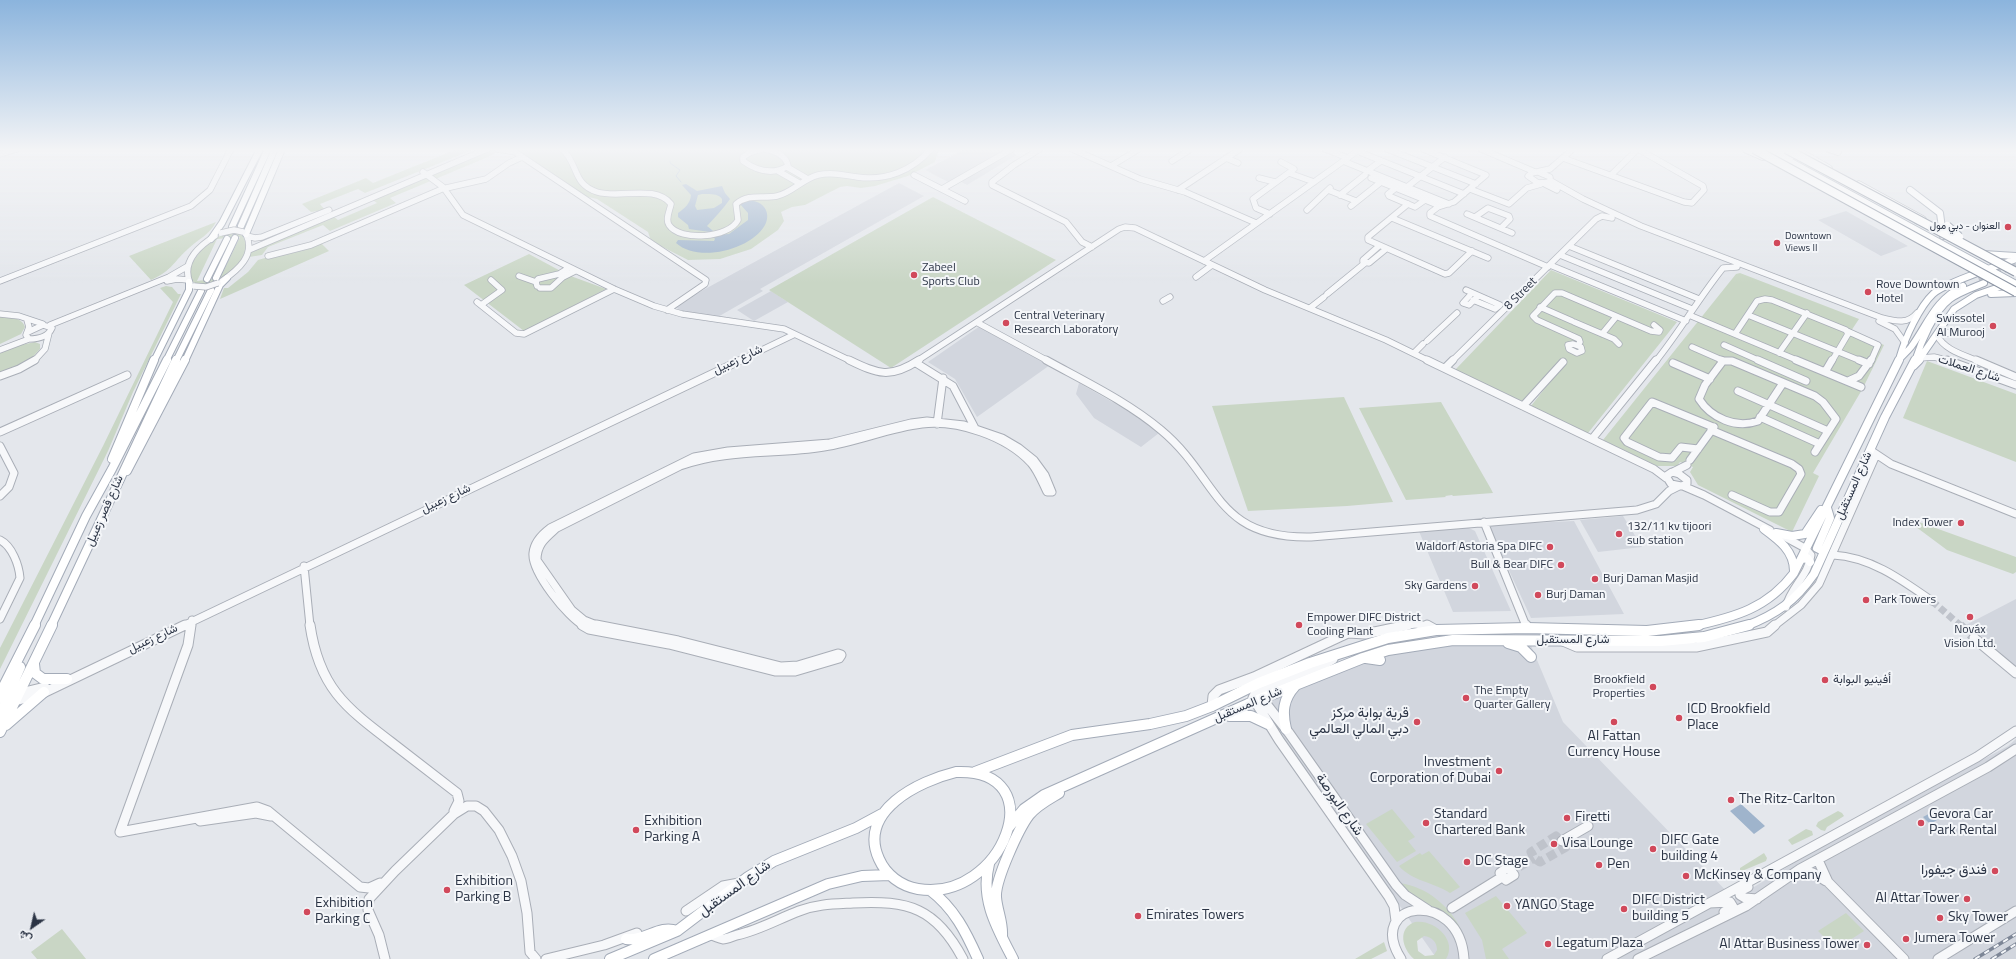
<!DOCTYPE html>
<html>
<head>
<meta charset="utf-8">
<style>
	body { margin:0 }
	#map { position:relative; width:2016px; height:959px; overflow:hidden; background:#e4e7ec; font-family:"Titillium Web",Vazirmatn,sans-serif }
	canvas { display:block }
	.north { position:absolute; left:12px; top:907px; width:40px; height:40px; -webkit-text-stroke:3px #f4f6f9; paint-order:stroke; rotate:214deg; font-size:11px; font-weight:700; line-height:16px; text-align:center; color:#2b3445 }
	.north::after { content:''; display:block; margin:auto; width:14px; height:18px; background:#2b3445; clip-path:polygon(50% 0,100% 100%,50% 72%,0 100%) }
</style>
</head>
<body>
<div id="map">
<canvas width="2016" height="959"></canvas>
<div class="north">ش</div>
</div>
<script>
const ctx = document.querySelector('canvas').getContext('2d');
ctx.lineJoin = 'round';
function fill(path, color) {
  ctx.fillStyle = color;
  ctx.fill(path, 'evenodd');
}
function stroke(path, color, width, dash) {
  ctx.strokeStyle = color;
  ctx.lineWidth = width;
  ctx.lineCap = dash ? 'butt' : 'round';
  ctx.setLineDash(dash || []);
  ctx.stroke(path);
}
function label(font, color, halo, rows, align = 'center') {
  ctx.font = font + ' "Titillium Web",Vazirmatn,sans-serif';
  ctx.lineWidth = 4;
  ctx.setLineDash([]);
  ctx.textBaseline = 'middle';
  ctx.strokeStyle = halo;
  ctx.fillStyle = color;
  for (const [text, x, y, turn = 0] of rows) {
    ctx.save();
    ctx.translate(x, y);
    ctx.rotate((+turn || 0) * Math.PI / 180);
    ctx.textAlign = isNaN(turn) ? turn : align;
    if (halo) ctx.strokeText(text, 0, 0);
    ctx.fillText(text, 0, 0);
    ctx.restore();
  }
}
const built = new Path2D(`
	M965,149H1011L950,183L925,170Z
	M1010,152L1017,155L967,185L959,181Z
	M899,183L924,196L760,289L763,291L716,318L686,314L674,306Z
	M1846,211L1908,246L1881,256L1818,220Z
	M771,291L788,302L754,321L737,310Z
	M980,326L1050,365L977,417L955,379L928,362Z
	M1079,383L1137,416L1159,433L1141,447L1094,418L1076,394Z
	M1623,516L1642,547L1598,552L1580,520Z
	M1574,521L1624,614L1531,618L1488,525Z
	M1467,527L1475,531L1511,611L1453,612L1418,529Z
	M2016,599V667L1962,627Z
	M1527,636L1563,722L1734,899L1857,825L1980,761L2008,746L2016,739V959H1437L1253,696L1370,651L1407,641L1448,637Z`);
const green = new Path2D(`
	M457,149H475L365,193L358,189L320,204L325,210L311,212L302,204L366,178L373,183Z
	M493,149L497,152L488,157L390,198L396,203L330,231L323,225L268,247L262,255L249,257L250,252L332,215L338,220L377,203L371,199Z
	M513,149H939L935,162L908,176L875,186L861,188L847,186L840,187L805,205L792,207L781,212L784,221L778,230L751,249L720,259L688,260L651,241L648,232L597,199L584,196Z
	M933,197L1056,260L891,368L769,290Z
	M216,222C209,235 200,238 189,248C174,261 172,271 151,280L129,256Z
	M236,232L243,236L247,246C245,252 243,259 240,263C232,273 208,293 195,283C178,271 207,242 218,237C224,234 230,233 236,232ZM240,237L220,278L197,281L217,239Z
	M320,242L329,251L220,299L224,288H228L248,272L258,260Z
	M529,254L568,275L606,289L524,331L464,285Z
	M1551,270L1677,322L1588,433L1531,406L1564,364L1560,361L1522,401L1455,370Z
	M1740,273L1859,319L1851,331L1884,345L1863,388L1813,473L1819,476L1792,532L1698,485L1690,472L1693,467L1680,462L1677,466H1657L1603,440L1736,274Z
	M166,286L172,287L178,294H181L133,392L108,451L0,669V648L103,446L173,302L160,288Z
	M0,316C9,317 22,317 25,327L21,334L0,344Z
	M35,342L40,344V349L28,362L0,374V353L21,345Z
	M1927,361L2016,394V462L1903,418Z
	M1344,397L1393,502L1347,506L1248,511L1212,406Z
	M1441,402L1491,489L1493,493L1453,496L1452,495L1445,496L1446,497L1406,500L1359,408Z
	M1905,517L2016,557V572L2013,574L1947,550L1904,518Z
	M1392,809L1415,837L1408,841L1416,851L1397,862L1366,824Z
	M1838,811L1842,813L1844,816L1827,827L1825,831L1821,830L1816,826L1818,822Z
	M1806,829L1812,831L1813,835L1792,845L1788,840Z
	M1429,851L1460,887L1450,893C1433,882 1412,881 1399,866L1420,853L1422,855Z
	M1764,853L1767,858L1766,861L1742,871L1740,870V868Z
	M1400,883C1427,887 1450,906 1462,931C1446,907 1417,904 1400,883Z
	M1496,896L1527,933L1502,949L1509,959H1486L1482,940L1465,913Z
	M1846,913L1864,931L1836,949L1818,931Z
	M1415,922C1434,919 1458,940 1446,959H1414C1402,949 1397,928 1415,922ZM1424,936C1432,937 1437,942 1437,950L1434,955L1425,956L1418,951L1417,941Z
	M62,929L86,959H37L31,952Z
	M1384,942L1387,951L1371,959H1355Z`);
const water = new Path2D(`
	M686,184L697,191L722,186L725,193L730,199C723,209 715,217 707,226L718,235L729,234L748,220V213L740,204C755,194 774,208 765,225C751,250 698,263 676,243L678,240L714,241L715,239L710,232L689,229L688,225L678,217V213C685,208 690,204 691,195L682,185ZM702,194C709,194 718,193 722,199V203L714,208L697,210L695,206L698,195Z
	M1741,804L1765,826L1754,834L1730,811Z
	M1938,809L1946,815L1930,824L1923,817Z`);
const stream = new Path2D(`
	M670,161V163L680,170L676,176L681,182`);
const minorTunnelFar1 = new Path2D(`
	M1932,601L1961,626`);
const minorTunnel = new Path2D(`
	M1960,625L1974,638
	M1556,836L1566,847L1540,862L1534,858L1531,852Z
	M1519,867L1534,858`);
const majorTunnel = new Path2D(`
	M1979,280L2016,265`);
const minorFar2 = new Path2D(`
	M498,149L515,152L706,280L705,284L667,310
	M562,149C579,164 572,184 597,192C620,199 655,184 671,204C670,210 665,219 669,225C680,242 729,238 738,220L736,204C749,193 762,199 777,196C792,193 802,179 818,175C831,172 844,175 857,177C886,181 912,171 931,149
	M762,149L751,152L743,157V161C757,171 773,175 788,166C786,155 775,151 765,149
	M1040,149L1014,165L992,182V185L1066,222L1082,242L1092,247
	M1072,149L1140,179L1185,192L1256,223
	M1325,149L1348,158
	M1387,149L1476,184
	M1423,149L1486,175L1454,202L1438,207L1430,213V216L1548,267
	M1481,149L1535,172
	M1796,149L1829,168
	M1357,151L1464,194
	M0,154L17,149
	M1226,158L1238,163
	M1563,158L1684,202L1692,203L1704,190L1703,186L1638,149
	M1172,161L1191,149
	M1343,161L1449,204
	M1111,166L1139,149
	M787,167L806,178
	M778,171L799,183
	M1367,171L1381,161
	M423,172L443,187L463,215L614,289L654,306L682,314L784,329L851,361
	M1538,172L1550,177V182L1538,183L1528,176L1532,173L1550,169L1573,149
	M1289,173L1314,182
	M914,175L965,201
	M1611,175L1638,149
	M1259,178L1275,182
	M1371,178L1440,206
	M1551,181L1583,199L1641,226L1882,318C1895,321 1907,325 1917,313
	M1545,184L1557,190
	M1859,184L1923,219L1917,221
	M1407,187L1445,157
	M1396,188L1388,194L1389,196L1415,207L1425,200
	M942,189L1012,149
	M1470,189L1509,204L1527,188L1541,184
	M1178,190L1240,149
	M1328,190L1356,201
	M1340,195L1365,175
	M1408,204L1368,237V240L1445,274L1449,273L1472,251
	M1351,206L1381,182
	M1307,210L1330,188
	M1270,214L1256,208L1253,199L1294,169L1281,162
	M1467,214L1512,233
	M1475,217L1488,208L1509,216L1510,219L1501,228
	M1392,218L1488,258
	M247,236L255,238L262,237L329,210
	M1379,246L1363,260V262L1369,263L1386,249
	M1569,246L1699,299
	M249,250L487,149
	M1560,255L1692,309
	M268,256L311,245L442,189L486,179L509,163L522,157
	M1204,261L1360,149
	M1550,265L1686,321
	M519,276L536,282
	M1196,277L1212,265
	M0,281L191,206L210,190L231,149
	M167,281L177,279L188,280
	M222,281C238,270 256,255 246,234
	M190,283C181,262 199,246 215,236
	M537,286L536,282L538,279L559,274L567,269
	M540,288H551L563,277L575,271
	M1466,290L1500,305L1495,309L1473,300
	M1472,293L1463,303L1469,305L1477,297
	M1327,294L1365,263
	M1163,301L1170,297
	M477,302L516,333L524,334L614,289
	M481,305L502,290L491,280
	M1540,307L1572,321
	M1310,308L1324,297
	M0,314L19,316L43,324
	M1689,315L1799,361
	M1748,315L1861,361
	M27,320L29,327L26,335L29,339C39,339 48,337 52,328L43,325L28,332
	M1879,321L1895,329L1905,343
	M1574,322L1614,339L1619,344
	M978,323L1048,361
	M50,325L169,277L188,266
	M1847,331L1878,345L1871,361
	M1602,334L1616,317
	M1735,334L1757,301L1765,299L1772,300L1846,330L1848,334L1832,361
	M1937,335C1944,350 1964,355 1978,361
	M1427,341L1457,313
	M1573,344L1581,347L1582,351L1577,353L1569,349L1568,345Z
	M1578,345L1580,342L1579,339L1537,320L1533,316L1555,293H1562L1651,331L1659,332L1660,330L1654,325
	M1724,345L1760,361
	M1692,347L1724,361
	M0,350L29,339
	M1414,353L1423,344
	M1779,353L1807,313
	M1920,358L1934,357L1950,361
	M34,361L45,349L49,333
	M739,361L793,335
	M917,361L1119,229L1125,227L1135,228L1265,290L1386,340L1429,361
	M1452,361L1596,219L1602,216L1612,218
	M1656,361C1680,331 1699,298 1723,268L1737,267`);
const minorFar1 = new Path2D(`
	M849,360C878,374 890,379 919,360
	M1046,360C1084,381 1128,402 1161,430C1220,479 1214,539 1311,537L1637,510L1656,504L1669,491L1679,486
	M1427,360L1654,469L1666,478
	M1721,360L1724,361
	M1758,360L1806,381
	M1796,360L1861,387
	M1859,360L1869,364
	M1947,360L2016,385
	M1976,360L2016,377
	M916,363L953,386L976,430
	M1673,363L1710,379
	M1445,368L1453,360
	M1825,372L1832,360
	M0,376L19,369L35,360
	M1848,381L1859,376L1871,360
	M1783,383L1758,421C1736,429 1711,418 1699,399L1705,385L1723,361H1732L1815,396L1823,402L1836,419L1815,452
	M1738,391L1828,431
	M1523,406L1563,362
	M1760,417L1820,444
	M937,424L943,378
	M1711,430L1792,464L1799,469L1801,474L1779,512H1770L1732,495
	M0,432L127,375
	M1592,439L1656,360
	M0,446L14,473L9,487L0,496
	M1698,449L1681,447L1672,458L1659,457L1627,442L1624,438L1652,402L1713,427
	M1873,452L1891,464L2016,514
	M1690,460L1714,427
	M1672,472L1679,474L1687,480V484L1681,486L1671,484L1666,476Z
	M1673,472L1687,465
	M1683,486L1704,495L1770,530
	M1484,522L1526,626
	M1781,535L1805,548L1811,555C1809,575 1790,588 1786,607
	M0,540C12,546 19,565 20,578L0,619
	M1833,555C1871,557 1902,580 1932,601
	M304,566L310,626
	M183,626L741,360
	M191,626L192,620
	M584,626C568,618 531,572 533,553C534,542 542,534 550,528L694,457L728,451L830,443L911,423L927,421L964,425L1002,438L1019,448L1034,460L1045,475L1052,492H1047C1042,482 1038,471 1031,463C1006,436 958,420 922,424C889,428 857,442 824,447C776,455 727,449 680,466L557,528C546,538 537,544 537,560L572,610L584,620L599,626
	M1403,626L1415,624L1429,626
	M1774,626L1801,605L1819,584L1876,455`);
const minor = new Path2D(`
	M310,625C319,687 345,707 391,742C413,759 435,776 457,793L459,801L454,811
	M582,625L589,629L669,644L775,671H795L839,658L841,655L838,654L798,666L781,667L678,641L596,625
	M1427,625L1436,630
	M1526,625L1527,628
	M1974,638L2016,673
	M1563,641L1577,647H1696L1767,632L1775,625
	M1333,659L1321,666L1256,692L1253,698L1279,740L1389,897L1394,906L1396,921
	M16,694L45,687
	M1260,696L1289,733L1396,885L1405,895L1428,910
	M0,704L39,695L185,625
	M1212,706L1213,696L1219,690L1254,677L1348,633L1365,634L1408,625
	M200,821L256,813L271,816
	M120,832L257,807L268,811L360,887L369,888L380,883
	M120,832L188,645L191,625
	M1562,841L1588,826
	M1818,860L1828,882L1904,959
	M1508,867L1514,875L1506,880L1500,873Z
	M1800,869L1813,873L1826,881
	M1748,887L1740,891V895L1745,898L1757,899
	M1709,903L1730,902L1733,907L1724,912
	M1452,908L1502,877
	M686,911L723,886L739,883
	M711,935C715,936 719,938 723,939C727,939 733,936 737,935C759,930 778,919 799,911C817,904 834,904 853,903C909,900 936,908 963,959
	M385,959L379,935L368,910L369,899L395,871L454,814L467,806H476L484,811L499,830L512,856L521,881L527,913L530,952L536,959
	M546,959L604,945L637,933
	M1401,959C1364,900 1460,888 1464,959
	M1607,959L1977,757L2016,731
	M1638,959L1746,906L1800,869L1988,767L2016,749
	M1938,959L2016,911`);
const majorFar2 = new Path2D(`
	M1767,149L2016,284
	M1779,149L1792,156
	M1829,149L1838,152
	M1910,190L1940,213L1943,236
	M241,226L275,149
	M232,227L268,149
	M246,234L282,149
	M211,239L222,223L260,149
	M1983,254L2016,256
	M216,278L235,238
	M207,279L227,239
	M1991,294L2016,293
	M1938,333H1948
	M1900,356C1905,338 1920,306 1933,294C1946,282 1998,266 2016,259
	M154,361L189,290V282
	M166,361L201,291
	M176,361L211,290
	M185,361L220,285L227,278
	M1898,361C1902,356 1907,352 1911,347C1929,322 1934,301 1963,286
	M1915,361C1921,342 1934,311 1950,299C1960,292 1972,288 1984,283
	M1918,361L1954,309L1976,295L2008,284`);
const majorFar1 = new Path2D(`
	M1913,366L1919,360
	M112,459L154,360
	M127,471L185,360
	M1764,529C1779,540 1794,551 1794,571
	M1776,533L1792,536L1805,534L1821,510
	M1823,551L1817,548L1830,518L1827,508
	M1802,559L1807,558L1810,562
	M34,626L86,516L112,469L167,360
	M51,626L176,360
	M1694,626C1735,617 1768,608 1794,573L1899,360
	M1746,626C1777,614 1795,601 1814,574L1885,417L1915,360`);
const major = new Path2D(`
	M1508,643L1521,647L1531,657
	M1366,658L1380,660
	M34,664L35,673L43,679H67
	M0,694L35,625
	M0,697L5,699L6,703L0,716
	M14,701H10L7,696L20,667
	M1229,716H1251L1268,724
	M6,725L44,692
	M1286,729C1282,712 1283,699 1295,686
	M0,732L52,625
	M956,772C1056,768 1002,903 918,889C901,886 886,875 879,859C857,811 919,781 956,772Z
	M975,772L1072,735L1150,724L1186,716L1212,706L1259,683L1310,663L1388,638L1436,630L1527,628L1647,631L1699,625
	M1008,828L1024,809L1044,795L1248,704L1363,658L1388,650L1453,640L1661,641L1704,637L1749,625
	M989,864C980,899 997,928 1013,959
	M930,890C954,908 966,932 978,959
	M1002,936C1003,922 997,911 996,897C995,880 1019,828 1029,815C1037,805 1049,799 1059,793
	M626,939C645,942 659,924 677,931
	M610,959L677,931L748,877L774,861L856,828L882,814
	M654,959L828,884L862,876L890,875`);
const highway = new Path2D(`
	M1747,149L1763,156`);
const rail = new Path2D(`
	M1975,959L2016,934
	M1992,959L2016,944`);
const minorBridge = new Path2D(`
	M221,233L234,230L243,232
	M194,286L206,287L218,283`);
const highwayBridge = new Path2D(`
	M1754,149L2016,292
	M1786,149L2016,272
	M1947,226L1959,237`);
const markers = [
	[2008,227,4,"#d1495b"],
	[1777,243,4,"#d1495b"],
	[914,275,4,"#d1495b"],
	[1868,292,4,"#d1495b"],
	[1006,323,4,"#d1495b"],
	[1993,326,4,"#d1495b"],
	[1961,523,4,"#d1495b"],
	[1619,534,4,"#d1495b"],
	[1550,547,4,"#d1495b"],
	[1561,565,4,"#d1495b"],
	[1595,579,4,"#d1495b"],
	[1475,586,4,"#d1495b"],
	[1538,595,4,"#d1495b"],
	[1866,600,4,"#d1495b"],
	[1970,617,4,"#d1495b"],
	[1299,625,4,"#d1495b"],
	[1825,680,4,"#d1495b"],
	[1653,687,4,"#d1495b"],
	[1466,698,4,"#d1495b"],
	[1679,718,4,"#d1495b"],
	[1417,722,4,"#d1495b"],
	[1614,722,4,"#d1495b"],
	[1499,771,4,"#d1495b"],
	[1731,800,4,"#d1495b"],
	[1567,818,4,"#d1495b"],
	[1426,823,4,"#d1495b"],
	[1921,823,4,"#d1495b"],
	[636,830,4,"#d1495b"],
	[1554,844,4,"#d1495b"],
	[1653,849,4,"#d1495b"],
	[1467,862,4,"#d1495b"],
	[1599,865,4,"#d1495b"],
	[1995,871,4,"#d1495b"],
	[1686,876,4,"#d1495b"],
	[447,890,4,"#d1495b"],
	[1967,899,4,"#d1495b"],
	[1507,906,4,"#d1495b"],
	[1624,909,4,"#d1495b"],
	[307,912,4,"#d1495b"],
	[1138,916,4,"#d1495b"],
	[1940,918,4,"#d1495b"],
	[1906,939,4,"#d1495b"],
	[1548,944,4,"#d1495b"],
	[1867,945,4,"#d1495b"]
];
const farPoinames = [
	["العنوان - دبي مول",2000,227],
	["Downtown",1785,237,"left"],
	["Views II",1785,249,"left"]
];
const poiNames = [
	["Zabeel",922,268],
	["Sports Club",922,282],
	["Rove Downtown",1876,285],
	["Hotel",1876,299],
	["Central Veterinary",1014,316],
	["Research Laboratory",1014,330],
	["Swissotel",1985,319,"right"],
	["Al Murooj",1985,333,"right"],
	["Index Tower",1953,523,"right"],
	["132/11 kv tijoori",1627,527],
	["sub station",1627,541],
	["Waldorf Astoria Spa DIFC",1542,547,"right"],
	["Bull & Bear DIFC",1553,565,"right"],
	["Burj Daman Masjid",1603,579],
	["Sky Gardens",1467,586,"right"],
	["Burj Daman",1546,595],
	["Park Towers",1874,600],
	["Empower DIFC District",1307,618],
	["Cooling Plant",1307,632],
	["Nováx",1970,630,"center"],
	["Vision Ltd.",1970,644,"center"],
	["Brookfield",1645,680,"right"],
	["Properties",1645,694,"right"],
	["أفينيو البوابة",1833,680],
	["The Empty",1474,691],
	["Quarter Gallery",1474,705]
];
const streetNames = [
	["8 Street",1521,294,-45],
	["شارع زعبيل",738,360,-25],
	["شارع العملات",1969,369,18],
	["شارع المستقبل",1854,486,-66],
	["شارع زعبيل",446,499,-25],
	["شارع قصر زعبيل",105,511,-66],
	["شارع زعبيل",153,639,-25],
	["شارع المستقبل",1573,640],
	["شارع المستقبل",1248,705,-23]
];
const nearPoinames = [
	["ICD Brookfield",1687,710],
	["Place",1687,726],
	["قرية بوابة مركز",1409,714,"right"],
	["دبي المالي العالمي",1409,730,"right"],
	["Al Fattan",1614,737,"center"],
	["Currency House",1614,753,"center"],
	["Investment",1491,763,"right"],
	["Corporation of Dubai",1491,779,"right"],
	["The Ritz-Carlton",1739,800],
	["Standard",1434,815],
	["Chartered Bank",1434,831],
	["Gevora Car",1929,815],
	["Park Rental",1929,831],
	["Firetti",1575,818],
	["Exhibition",644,822],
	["Parking A",644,838],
	["DIFC Gate",1661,841],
	["building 4",1661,857],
	["Visa Lounge",1562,844],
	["DC Stage",1475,862],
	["Pen",1607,865],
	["فندق جيفورا",1987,871,"right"],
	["McKinsey & Company",1694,876],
	["Exhibition",455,882],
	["Parking B",455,898],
	["Al Attar Tower",1959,899,"right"],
	["DIFC District",1632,901],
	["building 5",1632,917],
	["Exhibition",315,904],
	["Parking C",315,920],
	["YANGO Stage",1515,906],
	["Emirates Towers",1146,916],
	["Sky Tower",1948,918],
	["Jumera Tower",1914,939],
	["Legatum Plaza",1556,944],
	["Al Attar Business Tower",1859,945,"right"]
];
const nearStreetnames = [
	["شارع البورصة",1339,805,55],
	["شارع المستقبل",735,889,-36]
];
fill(built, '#d2d6de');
fill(green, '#c9d6c5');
fill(water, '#9fb4cc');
stroke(stream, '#9fb4cc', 1);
stroke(minorTunnelFar1, '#bfc3cb', 7, [7, 3.5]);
stroke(minorTunnel, '#bfc3cb', 9, [9, 4.5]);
stroke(majorTunnel, '#bfc3cb', 6, [6, 3]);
stroke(minorFar2, '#a9aeb7', 7);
stroke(minorFar1, '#a9aeb7', 9);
stroke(minor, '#a9aeb7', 11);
stroke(majorFar2, '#a3abb8', 8);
stroke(majorFar1, '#a3abb8', 10);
stroke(major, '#a3abb8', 12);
stroke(highway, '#8b94a3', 10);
stroke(minorFar2, '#f7f8fa', 5.5);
stroke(minorFar1, '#f7f8fa', 7);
stroke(minor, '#f7f8fa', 9);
stroke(majorFar2, '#fff', 6);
stroke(majorFar1, '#fff', 8);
stroke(major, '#fff', 10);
stroke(highway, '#fff', 8);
stroke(rail, '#7d8696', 3.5);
stroke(rail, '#f4f6f9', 2, [5.5]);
stroke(minorBridge, '#a9aeb7', 7, []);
stroke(highwayBridge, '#8b94a3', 10, []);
stroke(minorBridge, '#f7f8fa', 5.5);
stroke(highwayBridge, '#fff', 8);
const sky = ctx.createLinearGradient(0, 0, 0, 283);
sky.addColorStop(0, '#8bb4dd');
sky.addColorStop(0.53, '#f3f4f6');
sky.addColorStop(1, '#f3f4f600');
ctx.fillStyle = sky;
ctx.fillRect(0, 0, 2016, 283);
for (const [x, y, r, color] of markers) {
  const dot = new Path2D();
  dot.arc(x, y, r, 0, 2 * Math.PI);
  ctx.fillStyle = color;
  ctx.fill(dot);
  stroke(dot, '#f4f6f9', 1.5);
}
label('10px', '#2b3445', '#f4f6f9', farPoinames, 'right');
label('12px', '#2b3445', '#f4f6f9', poiNames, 'left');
label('12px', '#2b3445', '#f4f6f9', streetNames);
label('14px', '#2b3445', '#f4f6f9', nearPoinames, 'left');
label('14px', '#2b3445', '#f4f6f9', nearStreetnames);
</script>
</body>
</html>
